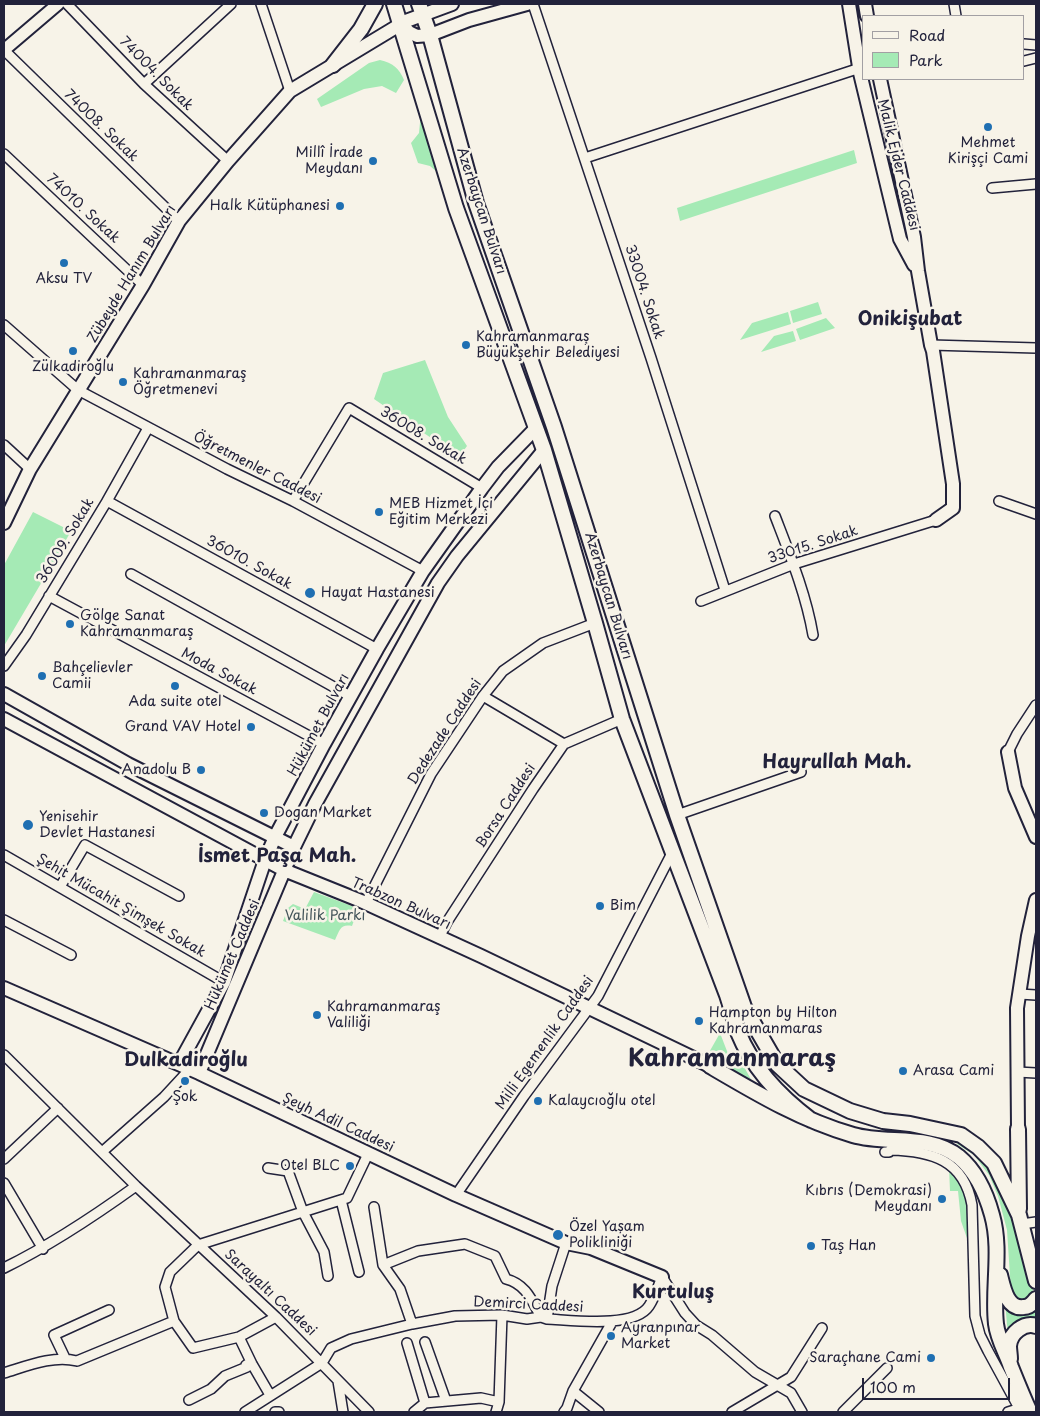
<!DOCTYPE html>
<html>
<head>
<meta charset="utf-8">
<style>
	body { margin:0 }
	#map { position:relative; width:1040px; height:1416px; overflow:hidden; background:#f7f3e8; font-family:"Playpen Sans",sans-serif }
	canvas { display:block }
	.frame { position:absolute; inset:0; border:5px solid #22223b; pointer-events:none }
	.legend { position:absolute; left:862px; top:15px; width:162px; height:65px; box-sizing:border-box; background:#f7f3e8; border:1px solid #a29fa3; margin:0; padding:6px 9px; list-style:none; font-size:15px; color:#22223b }
	.legend li { display:flex; align-items:center; gap:10px; height:25px }
	.legend b { width:25px; border:1px solid #a29fa3 }
	.scale { position:absolute; left:862px; top:1378px; width:148px; height:22px; box-sizing:border-box; border:2px solid #22223b; border-top:0; padding-left:6px; font-size:15px; line-height:18px; white-space:nowrap; color:#22223b; -webkit-text-stroke:4px #f7f3e8; paint-order:stroke }
</style>
</head>
<body>
<div id="map">
<canvas width="1040" height="1416"></canvas>
<div class="frame"></div>
<ul class="legend">
<li><b style="height:6px;background:#f7f3e8"></b>Road</li>
<li><b style="height:14px;background:#a5eab5"></b>Park</li>
</ul>
<div class="scale">100 m</div>
</div>
<script>
const ctx = document.querySelector('canvas').getContext('2d');
ctx.lineJoin = 'round';
function fill(path, color) {
  ctx.fillStyle = color;
  ctx.fill(path, 'evenodd');
}
function stroke(path, color, width, dash) {
  ctx.strokeStyle = color;
  ctx.lineWidth = width;
  ctx.lineCap = dash ? 'butt' : 'round';
  ctx.setLineDash(dash || []);
  ctx.stroke(path);
}
function label(font, color, halo, rows, align = 'center') {
  ctx.font = font + ' "Playpen Sans",sans-serif';
  ctx.lineWidth = 5;
  ctx.setLineDash([]);
  ctx.textBaseline = 'middle';
  ctx.strokeStyle = halo;
  ctx.fillStyle = color;
  for (const [text, x, y, turn = 0] of rows) {
    ctx.save();
    ctx.translate(x, y);
    ctx.rotate((+turn || 0) * Math.PI / 180);
    ctx.textAlign = isNaN(turn) ? turn : align;
    if (halo) ctx.strokeText(text, 0, 0);
    ctx.fillText(text, 0, 0);
    ctx.restore();
  }
}
const green = new Path2D(`
	M380,60C393,63 399,68 404,80L396,93L382,86L364,89L321,107L317,99L369,63Z
	M421,112L444,178L430,166L418,163L411,143L419,133Z
	M854,150L857,163L680,221L677,208Z
	M818,302L822,314L793,323L790,311Z
	M788,312L791,324L740,340L752,323Z
	M826,318L835,328L800,340L796,329Z
	M793,331L796,341L761,352L774,336Z
	M425,360L448,417L467,446L459,457L374,399L383,373Z
	M33,512L71,531L56,558L4,646V565Z
	M314,892L352,906L357,912L352,926C340,924 340,930 335,940L283,921L288,908L293,904L305,909Z
	M720,1033L732,1064L743,1065L753,1083L707,1056Z
	M960,1138L994,1171L1017,1227L1034,1285L1031,1298L1019,1302L1011,1292L1007,1230L998,1196L989,1175L974,1155L957,1144Z
	M949,1168L968,1191L969,1244L961,1221L958,1191H950Z
	M1005,1300L1036,1307V1320C1022,1315 1017,1325 1009,1336L1007,1325Z`);
const minor = new Path2D(`
	M67,4L144,84L228,161
	M261,4L290,91
	M533,4L651,358L725,590
	M954,4L956,16
	M1024,44L1036,45
	M4,50L179,221
	M1024,61L1036,58
	M144,84L231,4
	M4,154L143,285
	M585,158L860,68
	M992,188L1036,184
	M4,325L78,390L227,469L293,501L423,571
	M931,345L1036,348
	M4,445L30,469
	M107,501L377,649
	M293,501L349,408L482,488
	M999,501L1036,514
	M775,516C790,555 806,594 813,635
	M131,574L350,696
	M49,596L324,744
	M701,601L794,564L936,520
	M4,666L26,635L107,501L148,428
	M483,696L564,744
	M1008,752L1017,734L1036,705
	M677,815L801,772
	M4,855L224,982
	M60,887L85,845L179,896
	M366,903L431,774L483,696L503,671L543,643L595,623
	M4,920L71,955
	M439,938L447,922L533,789L564,744L622,719
	M1019,994L1036,995
	M4,1055L136,1186L276,1317L369,1412
	M1017,1072L1036,1073
	M102,1152L164,1097L189,1070
	M885,1152H889L890,1150C932,1151 964,1160 972,1205L975,1316L980,1335L988,1351L1019,1408
	M4,1159L58,1108
	M268,1168L288,1171L303,1212L324,1252L328,1276
	M4,1183L43,1249
	M456,1195L524,1096L598,996L673,851
	M341,1200L359,1272
	M374,1207L383,1265L400,1289L412,1324
	M1022,1224L1036,1222
	M383,1265L418,1251L465,1244L495,1256L506,1279C526,1284 532,1301 541,1317
	M4,1268C51,1245 93,1217 136,1186
	M662,1277L685,1313L696,1325L712,1335L755,1372L791,1393L802,1412
	M276,1317L239,1337L193,1348L174,1321L165,1287L170,1272L198,1245L347,1198L368,1154
	M547,1319L552,1286L566,1243
	M239,1337L252,1364L270,1395
	M425,1342L446,1401
	M407,1343L425,1403
	M65,1358L54,1335L109,1310
	M4,1373C27,1366 53,1355 77,1361L174,1321
	M338,1381L343,1412
	M573,1391L599,1412
	M189,1400L211,1389L225,1376L247,1367L246,1365L251,1363L252,1364
	M245,1412L322,1363L331,1348L351,1339L412,1324L455,1316L502,1315L527,1319L541,1317L547,1319C571,1320 634,1329 649,1306C655,1297 658,1286 662,1277
	M275,1412H279
	M414,1412L425,1403L481,1398L499,1402
	M496,1412L499,1402L502,1315
	M564,1412L567,1408L573,1391L612,1322
	M732,1412L791,1377L822,1328
	M843,1412L887,1368
	M1008,1412L1024,1407`);
const tertiary = new Path2D(`
	M4,50L58,4`);
const secondary = new Path2D(`
	M849,4L860,73L900,239L914,265
	M865,4L867,16
	M401,24L409,32L417,36L430,35L469,20L527,4
	M880,79L914,237L918,271L931,345L933,351L953,484V508L936,520
	M4,523L30,469L143,285L179,221L228,161L290,91L406,21L452,4
	M4,694L128,764L294,847
	M4,719L284,870L361,901L481,956L710,1066
	M1008,752L1015,788L1036,837
	M4,988L199,1073L456,1195L566,1243L591,1248L662,1277
	M179,1064L224,982L265,860L275,837L324,744L377,649L423,571L482,488L498,467L536,428
	M199,1073L294,847L315,804L438,583L457,556L544,450
	M1018,1129L1017,1008L1028,936L1036,900`);
const primary = new Path2D(`
	M394,4L456,208L544,450L595,623L622,719L727,995C731,1007 734,1020 738,1032C753,1069 780,1097 811,1120
	M419,4L430,35L476,203L554,427L677,815L744,1007L777,1064L804,1089L850,1111L883,1121L910,1124L961,1135L978,1147L994,1163L1019,1215L1036,1281
	M333,65L361,29L375,4
	M710,1066C756,1093 801,1120 853,1135C887,1145 929,1133 959,1157C977,1172 986,1193 992,1215C1002,1250 992,1288 996,1324C998,1340 1006,1352 1011,1367C1017,1382 1023,1397 1030,1412
	M1018,1129L1019,1209
	M1000,1275C1003,1287 1007,1310 1024,1307C1029,1307 1033,1303 1036,1299
	M1010,1359C1010,1355 1009,1350 1009,1346C1010,1333 1024,1322 1036,1326`);
const markers = [
	[988,127,5,"#1f6fb2"],
	[373,161,5,"#1f6fb2"],
	[340,206,5,"#1f6fb2"],
	[64,263,5,"#1f6fb2"],
	[466,345,5,"#1f6fb2"],
	[73,351,5,"#1f6fb2"],
	[123,382,5,"#1f6fb2"],
	[379,512,5,"#1f6fb2"],
	[310,593,6,"#1f6fb2"],
	[70,624,5,"#1f6fb2"],
	[42,676,5,"#1f6fb2"],
	[175,686,5,"#1f6fb2"],
	[251,727,5,"#1f6fb2"],
	[201,770,5,"#1f6fb2"],
	[264,813,5,"#1f6fb2"],
	[28,825,6,"#1f6fb2"],
	[600,906,5,"#1f6fb2"],
	[317,1015,5,"#1f6fb2"],
	[699,1021,5,"#1f6fb2"],
	[903,1071,5,"#1f6fb2"],
	[185,1081,5,"#1f6fb2"],
	[538,1101,5,"#1f6fb2"],
	[350,1166,5,"#1f6fb2"],
	[942,1199,5,"#1f6fb2"],
	[558,1235,6,"#1f6fb2"],
	[811,1246,5,"#1f6fb2"],
	[611,1336,5,"#1f6fb2"],
	[931,1358,5,"#1f6fb2"]
];
const streetNames = [
	["74004. Sokak",156,74,45],
	["74008. Sokak",101,126,44],
	["Malik Ejder Caddesi",898,165,76],
	["74010. Sokak",83,209,43],
	["Azerbaycan Bulvarı",481,211,72],
	["Zübeyde Hanım Bulvarı",132,274,-59],
	["33004. Sokak",644,292,72],
	["36008. Sokak",423,436,31],
	["Öğretmenler Caddesi",257,468,27],
	["36009. Sokak",66,541,-59],
	["33015. Sokak",813,545,-18],
	["36010. Sokak",249,563,29],
	["Azerbaycan Bulvarı",608,596,73],
	["Moda Sokak",219,672,28],
	["Hükümet Bulvarı",319,725,-62],
	["Dedezade Caddesi",445,732,-57],
	["Borsa Caddesi",506,806,-57],
	["Trabzon Bulvarı",401,904,24],
	["Şehit Mücahit Şimşek Sokak",121,906,30],
	["Hükümet Caddesi",233,955,-67],
	["Milli Egemenlik Caddesi",545,1043,-55],
	["Şeyh Adil Caddesi",338,1123,25],
	["Sarayaltı Caddesi",270,1293,43],
	["Demirci Caddesi",528,1305,3]
];
const poiNames = [
	["Mehmet",988,143,"center"],
	["Kirişçi Cami",988,159,"center"],
	["Millî İrade",363,153,"right"],
	["Meydanı",363,169,"right"],
	["Halk Kütüphanesi",330,206,"right"],
	["Aksu TV",64,279,"center"],
	["Kahramanmaraş",476,337],
	["Büyükşehir Belediyesi",476,353],
	["Zülkadiroğlu",73,367,"center"],
	["Kahramanmaraş",133,374],
	["Öğretmenevi",133,390],
	["MEB Hizmet İçi",389,504],
	["Eğitim Merkezi",389,520],
	["Hayat Hastanesi",321,593],
	["Gölge Sanat",80,616],
	["Kahramanmaraş",80,632],
	["Bahçelievler",52,668],
	["Camii",52,684],
	["Ada suite otel",175,702,"center"],
	["Grand VAV Hotel",241,727,"right"],
	["Anadolu B",191,770,"right"],
	["Dogan Market",274,813],
	["Yenisehir",39,817],
	["Devlet Hastanesi",39,833],
	["Bim",610,906],
	["Kahramanmaraş",327,1007],
	["Valiliği",327,1023],
	["Hampton by Hilton",709,1013],
	["Kahramanmaras",709,1029],
	["Arasa Cami",913,1071],
	["Şok",185,1097,"center"],
	["Kalaycıoğlu otel",548,1101],
	["Otel BLC",340,1166,"right"],
	["Kıbrıs (Demokrasi)",932,1191,"right"],
	["Meydanı",932,1207,"right"],
	["Özel Yaşam",569,1227],
	["Polikliniği",569,1243],
	["Taş Han",821,1246],
	["Ayranpınar",621,1328],
	["Market",621,1344],
	["Saraçhane Cami",921,1358,"right"]
];
const parkNames = [
	["Valilik Parkı",325,916]
];
const districtNames = [
	["Onikişubat",910,320],
	["Hayrullah Mah.",837,763],
	["İsmet Paşa Mah.",277,857],
	["Dulkadiroğlu",186,1061],
	["Kurtuluş",673,1293]
];
const townNames = [
	["Kahramanmaraş",732,1059]
];
fill(green, '#a5eab5');
stroke(minor, '#22223b', 12);
stroke(tertiary, '#22223b', 15);
stroke(secondary, '#22223b', 16);
stroke(primary, '#22223b', 18);
stroke(minor, '#f7f3e8', 9);
stroke(tertiary, '#f7f3e8', 11);
stroke(secondary, '#f7f3e8', 12);
stroke(primary, '#f7f3e8', 14);
for (const [x, y, r, color] of markers) {
  const dot = new Path2D();
  dot.arc(x, y, r, 0, 2 * Math.PI);
  ctx.fillStyle = color;
  ctx.fill(dot);
  stroke(dot, '#f7f3e8', 2);
}
label('14px', '#22223b', '#f7f3e8', streetNames);
label('14px', '#22223b', '#f7f3e8', poiNames, 'left');
label('14px', '#43545a', '#f7f3e8', parkNames);
label('bold 19px', '#22223b', '#f7f3e8', districtNames);
label('bold 24px', '#22223b', '#f7f3e8', townNames);
</script>
</body>
</html>
